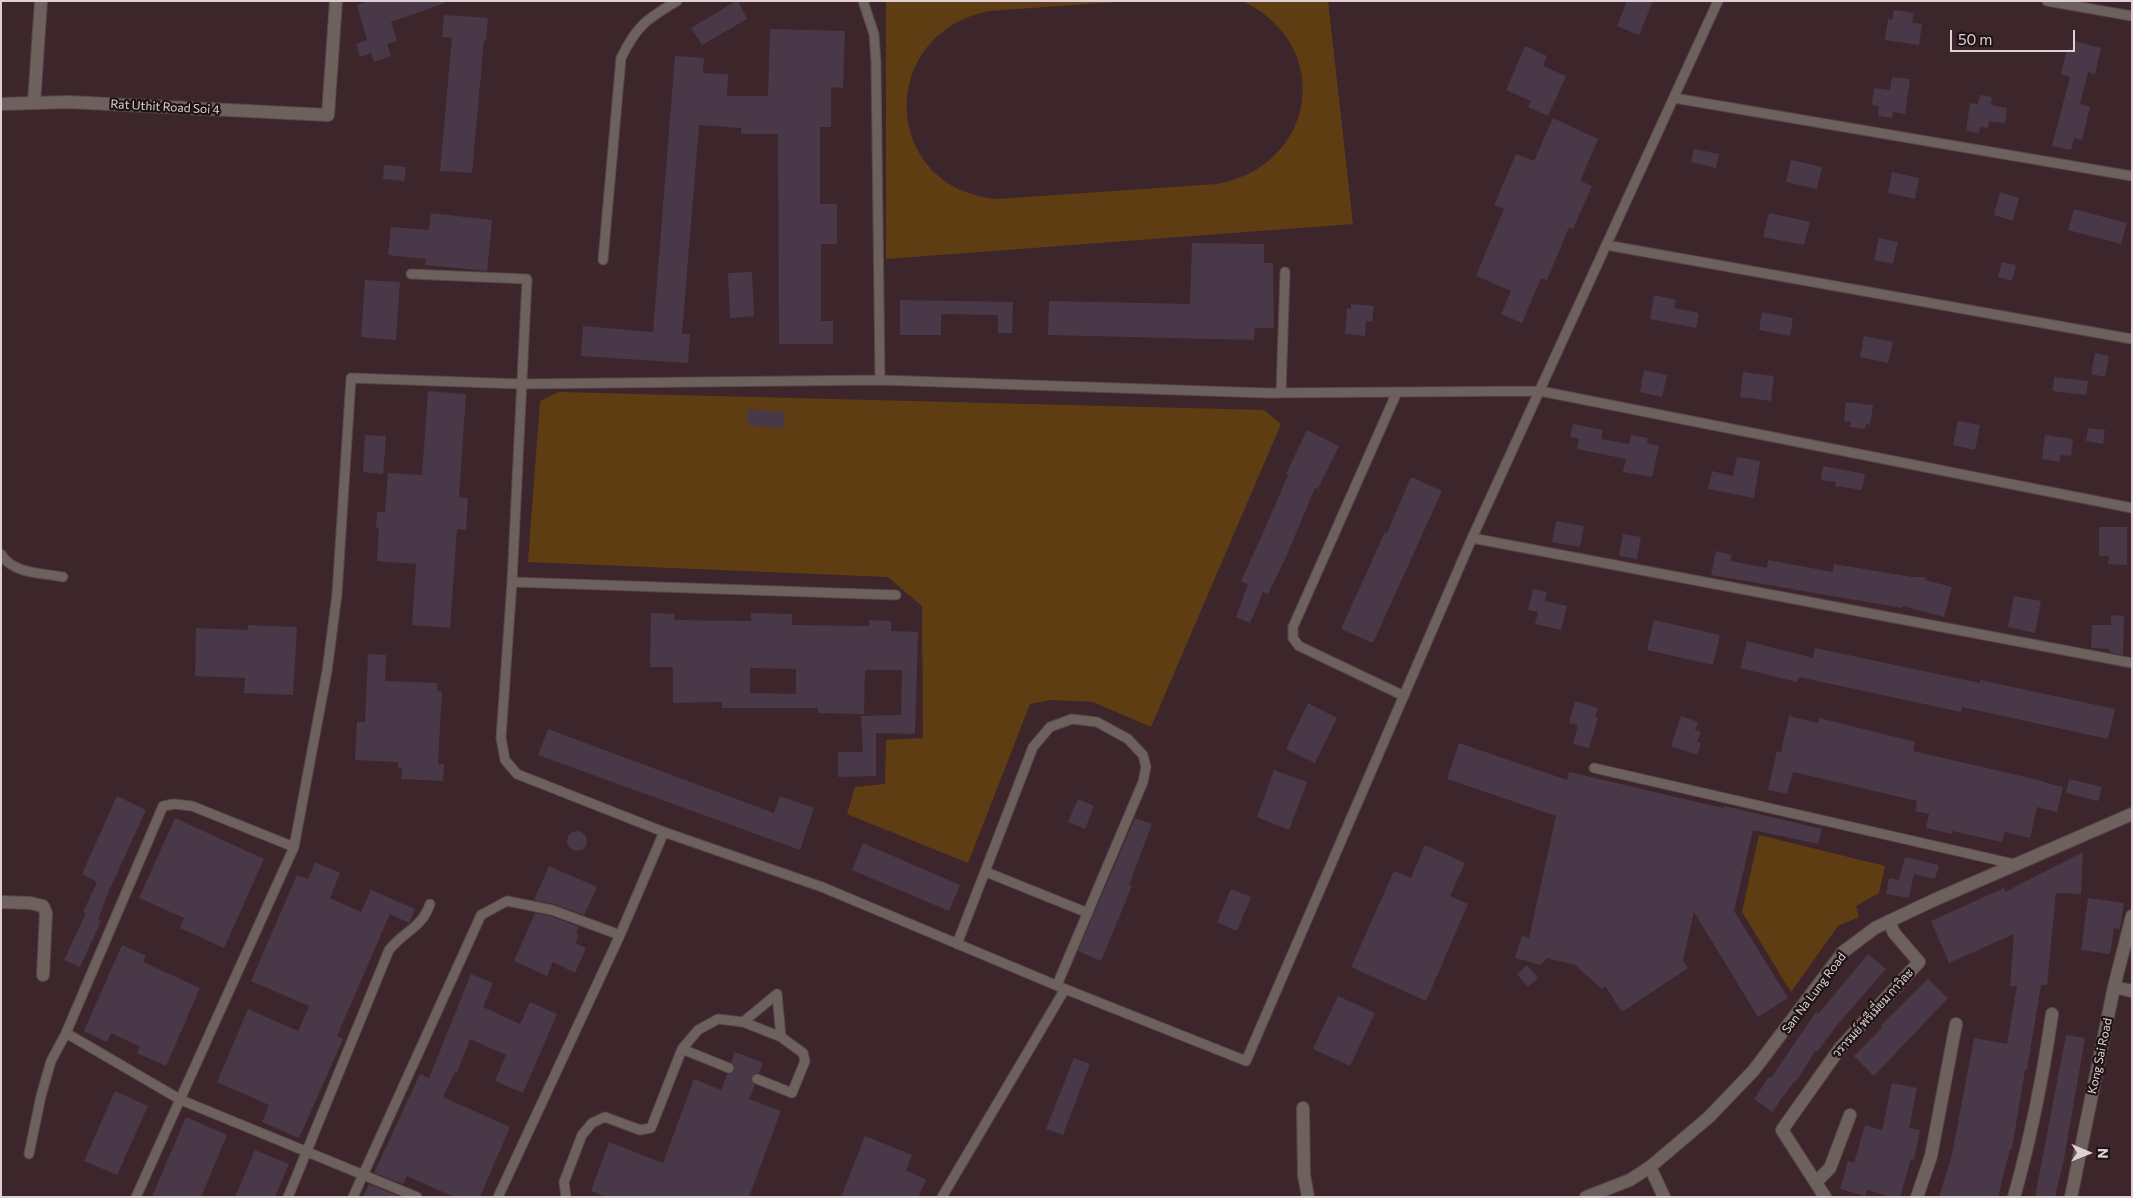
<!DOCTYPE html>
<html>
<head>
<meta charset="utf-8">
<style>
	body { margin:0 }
	#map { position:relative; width:2133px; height:1198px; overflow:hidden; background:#3c262c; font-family:Commissioner,sans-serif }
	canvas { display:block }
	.frame { position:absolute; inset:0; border:2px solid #e0d0d4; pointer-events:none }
	.north { position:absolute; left:2063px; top:1128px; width:50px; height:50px; -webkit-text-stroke:4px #1d1315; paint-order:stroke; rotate:91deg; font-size:14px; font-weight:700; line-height:20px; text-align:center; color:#e0d0d4 }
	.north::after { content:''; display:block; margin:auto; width:18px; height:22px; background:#e0d0d4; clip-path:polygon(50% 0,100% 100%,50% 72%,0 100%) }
	.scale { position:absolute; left:1950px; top:30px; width:125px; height:22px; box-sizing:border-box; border:2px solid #e0d0d4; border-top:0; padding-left:6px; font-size:15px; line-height:18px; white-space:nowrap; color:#e0d0d4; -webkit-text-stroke:4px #1d1315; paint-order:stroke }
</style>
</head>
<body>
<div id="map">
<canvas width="2133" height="1198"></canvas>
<div class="frame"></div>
<div class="north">N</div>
<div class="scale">50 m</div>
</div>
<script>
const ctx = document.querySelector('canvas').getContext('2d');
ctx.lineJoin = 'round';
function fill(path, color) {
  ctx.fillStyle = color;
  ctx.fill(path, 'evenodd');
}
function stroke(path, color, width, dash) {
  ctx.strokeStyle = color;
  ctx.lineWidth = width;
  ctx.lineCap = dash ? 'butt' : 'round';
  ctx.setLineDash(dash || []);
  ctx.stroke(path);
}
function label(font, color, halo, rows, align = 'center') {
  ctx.font = font + ' Commissioner,Sarabun,sans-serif';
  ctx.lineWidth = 4.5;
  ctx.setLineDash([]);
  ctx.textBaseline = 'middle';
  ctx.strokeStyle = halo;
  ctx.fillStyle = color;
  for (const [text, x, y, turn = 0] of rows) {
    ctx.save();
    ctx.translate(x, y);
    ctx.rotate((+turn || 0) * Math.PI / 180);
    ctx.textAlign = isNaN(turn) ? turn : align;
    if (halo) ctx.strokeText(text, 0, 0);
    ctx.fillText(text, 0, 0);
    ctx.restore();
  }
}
const green = new Path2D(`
	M886,1H1130L989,11C875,34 881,189 997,199L1217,184C1317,166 1335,44 1242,1H1328L1353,224L886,259Z
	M558,392L1264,410L1281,424L1151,727L1093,702L1052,700L1030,704L968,863L847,814L855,787L885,784L886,740L923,738L922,606L888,577L528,562L540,401Z
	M1759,835L1885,866L1879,893L1856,906L1859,917L1838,926L1791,992L1742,912Z`);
const building = new Path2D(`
	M368,1H444L445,3L391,22L397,41L387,44L391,56L374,62L371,53L360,57L356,44L367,40L357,5Z
	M736,1H738L747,19L702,45L691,28Z
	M1627,1H1653L1639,35L1617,26Z
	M1894,10L1914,13L1912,23L1922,24L1919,45L1885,40L1888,19L1892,20Z
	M444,15L488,18L486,41L484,40L472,173L440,171L452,38L442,37Z
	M770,29L845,31L843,88L831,87V127H820V204H837V244H821V321H833V344H779L778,134H741V128L699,125L682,334H690L688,363L581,356L583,326L653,332L675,56L704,58L703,73L728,74L727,96H768Z
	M2074,41L2101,48L2095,74L2088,72L2080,104L2090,107L2082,140L2074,138L2071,150L2052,146L2070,77L2061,74L2067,49L2072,50Z
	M1525,46L1547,56L1543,66L1566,76L1548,116L1528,107L1531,101L1506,90Z
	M1892,77L1910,79L1905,114L1893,112L1892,118L1878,116L1879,106L1872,105L1874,88L1890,90Z
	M1980,95L1992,97L1991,105L2007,108L2005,123L1989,121L1988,128L1980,127L1979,133L1966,131L1970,103L1978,104Z
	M1553,118L1598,139L1580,181L1592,186L1573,229L1569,227L1547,280L1541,278L1522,323L1501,314L1511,291L1476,276L1504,209L1494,205L1516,154L1534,161Z
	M1694,149L1719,154L1716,168L1691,162Z
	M1791,160L1822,167L1817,189L1786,182Z
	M384,165L406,167L404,181L383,179Z
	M1892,172L1919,178L1915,199L1888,193Z
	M2000,192L2019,198L2013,221L1994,215Z
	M2074,209L2127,223L2121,244L2068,230Z
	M431,213L492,220L487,271L425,265L426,259L388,255L391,227L429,230Z
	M1769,213L1810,222L1804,245L1763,237Z
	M1879,238L1898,242L1893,264L1874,260Z
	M1192,243L1264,244V263H1273L1274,328H1255L1254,340L1048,335L1049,301L1190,304Z
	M2002,262L2016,265L2012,281L1998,277Z
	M752,272L754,316L730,318L728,273Z
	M365,280L400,282L396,340L361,337Z
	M1654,295L1676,300L1674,308L1699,313L1696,328L1650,319Z
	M900,300L1013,302L1012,333H998V315L941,314V335H900Z
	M1351,304L1374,306L1372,322L1366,321L1365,336L1345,334L1347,308L1351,309Z
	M1762,312L1793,318L1790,336L1759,330Z
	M1864,336L1893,342L1888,363L1860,357Z
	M2095,353L2109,356L2105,377L2091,374Z
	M1644,370L1667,375L1662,397L1640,392Z
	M1743,372L1774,376L1771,401L1740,397Z
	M2054,377L2088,381L2086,395L2053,391Z
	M428,391L466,394L459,497L468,498L466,530L457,529L450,628L412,625L416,564L377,561L379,528H376L377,512H385L388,473L422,475Z
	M1846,402L1873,405L1870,425L1866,424L1865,429L1850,427L1851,422L1844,421Z
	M748,409L785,412L784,428L747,425Z
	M1958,421L1980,425L1975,450L1953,445Z
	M1573,424L1603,430L1601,439L1629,444L1631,435L1648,438L1647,443L1659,446L1652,477L1623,472L1626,459L1577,449L1579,439L1570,437Z
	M2088,428L2105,430L2103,444L2086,441Z
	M1307,430L1339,446L1318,489L1315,488L1286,557L1268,594L1263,592L1250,623L1236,617L1248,584L1241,581L1263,533L1288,475L1286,474Z
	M365,435L386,436L383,474L363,472Z
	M2045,435L2073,439L2071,456L2060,455V462L2042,459Z
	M1737,457L1760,461L1754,498L1708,489L1712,471L1733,476Z
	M1823,466L1865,474L1862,490L1835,486L1836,482L1821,480Z
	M1411,477L1442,491L1373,643L1341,629L1385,532L1387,533Z
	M1556,521L1584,526L1580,547L1552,542Z
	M2099,527H2127V565L2108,564L2109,556H2099Z
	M1623,534L1641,537L1637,559L1619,556Z
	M1716,551L1732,555L1730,561L1767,568L1768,560L1833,572L1834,564L1912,577H1925V580L1952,587L1944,617L1903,606L1902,608L1711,575Z
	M1533,589L1547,592L1545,601L1567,606L1561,630L1535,624L1538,612L1528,610Z
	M2014,596L2041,601L2035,633L2008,627Z
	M651,613L675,614L674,620L751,621V613L792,614V625L869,626V620L891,621V631L918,632L915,734L876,733V776L838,777V752H863L861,716L901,715L902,670H865L864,714L818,713V708H722V702L673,703V667H650ZM750,668L796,669V694L750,693Z
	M2111,615L2124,616L2123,655L2110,652V649L2091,648L2092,625H2111Z
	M1654,620L1720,635L1713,665L1647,650Z
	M248,625L297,627L293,695L244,693L245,678L195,676L196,628L248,630Z
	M1747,641L1813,658L1815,648L1980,683V680L2115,709L2108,739L1962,707L1961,712L1799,677L1797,682L1740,668Z
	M368,654L386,655L385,681L437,683V691L442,692L438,764H444L443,781L401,779L402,768H398V762L355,760L357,722H365Z
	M1575,701L1598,708L1595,717L1598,718L1589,748L1573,744L1578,725L1569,723Z
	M1308,703L1337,718L1315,763L1286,749Z
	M1681,716L1698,722L1695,730L1701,732L1697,742L1701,743L1697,755L1671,746Z
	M1789,716L1818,723L1819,718L1915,742L1913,751L2043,781V782L2063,787L2057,812L2037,807L2030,838L2005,832L2002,842L1952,831V834L1926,828L1929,814L1915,811L1917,801L1793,772L1787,794L1768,790L1777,751L1781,752Z
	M548,729L774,813L780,796L814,808L800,850L538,755Z
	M1459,743L1567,780L1569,772L1723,808L1724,806L1822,829L1818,844L1753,830L1734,911L1788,998L1758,1017L1694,912L1683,960L1688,968L1622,1012L1605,986L1602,989L1575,965L1547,958L1541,965L1515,958L1522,936L1529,938L1556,816L1447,779Z
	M1274,770L1307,782L1289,830L1257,817Z
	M2069,779L2102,787L2098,801L2066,793Z
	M117,796L146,810L108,893L98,920L101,921L80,967L64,960L86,913L83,912L97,882L82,874Z
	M1078,799L1094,806L1085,829L1068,822Z
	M175,818L264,859L224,948L180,928L184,918L139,898Z
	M1135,818L1152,824L1129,885L1132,886L1101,961L1078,951Z
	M567 841a10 10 0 1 1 20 0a10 10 0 1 1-20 0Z
	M863,843L960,885L949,911L852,870Z
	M1425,845L1465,863L1450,896L1468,904L1426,1001L1351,967L1394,871L1411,878Z
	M2083,852L2081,894L2056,893L2047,985H2041L2027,1070H2025L2012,1149H2010L1998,1197H1939L1952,1154L1974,1038L2007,1044L2017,986H2010L2014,934L1949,963L1931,921L2004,888L2005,892Z
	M1905,857L1939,865L1935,879L1914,874L1909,898L1886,894L1889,878L1899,880Z
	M315,862L340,873L330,898L361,912L371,890L415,909L409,923L390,914L337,1036L343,1039L299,1138L262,1122L269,1105L217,1082L248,1009L298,1031L309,1006L251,981L297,875L308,879Z
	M549,866L597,887L584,915L554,904L534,900Z
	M1231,889L1251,897L1237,931L1217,922Z
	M2088,898L2124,903L2120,929L2114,928L2110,954L2081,950Z
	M535,913L550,916L579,927L576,934L579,935L575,943L586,948L575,973L553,962L547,976L514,961Z
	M122,945L146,956L143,962L200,988L166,1066L137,1053L140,1047L111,1033L107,1042L84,1031Z
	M1868,954L1886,969L1837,1025L1817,1052L1815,1051L1796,1082L1795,1080L1772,1112L1754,1099L1769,1077L1771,1078L1816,1012L1818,1014Z
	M1527,965L1538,978L1528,987L1517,974Z
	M471,974L493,983L483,1007L520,1024L530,1002L557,1014L523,1093L495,1081L506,1055L470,1039L457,1073L455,1072L443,1097L510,1127L480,1197H454L407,1176L403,1184L374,1173L420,1074L429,1078Z
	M1928,979L1948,998L1874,1076L1854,1056L1882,1028L1880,1026Z
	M1338,996L1375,1013L1350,1066L1313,1049Z
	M2066,1035L2085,1038L2064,1159L2055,1197H2035Z
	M735,1052L763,1063L759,1073L754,1074L751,1077L752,1082L755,1085L749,1099L781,1111L749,1197H606L591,1191L609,1142L663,1163L694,1079L721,1090L727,1074L732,1073L735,1070L734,1065L731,1062Z
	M1074,1058L1090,1064L1063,1135L1046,1129Z
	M1892,1083L1917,1088L1909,1128L1920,1130L1914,1160L1911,1159L1900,1197H1891L1867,1190L1865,1196L1840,1189L1848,1161L1854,1163L1865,1125L1882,1130Z
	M115,1091L148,1106L117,1175L84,1161Z
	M186,1117L227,1135L201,1197H152Z
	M865,1136L912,1155L906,1170L926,1180L918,1197H841Z
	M255,1150L289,1164L275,1197H235Z
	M369,1184L398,1196L363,1197Z`);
const service = new Path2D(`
	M863,1L874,34L876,63L880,380
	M2047,1L2132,16
	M1674,98L2132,176
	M1606,245L2132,339
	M603,260L621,58C637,25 647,19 677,1
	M411,274L527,279L512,582L501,738L505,760L517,774L664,832L822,887L1065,989L1246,1061L1472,538L1718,1
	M1397,392L1293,627V638L1299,646L1404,696
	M1281,393L1285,272
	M1472,538L2132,663
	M1,554C12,574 43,573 63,577
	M512,582L896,595
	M1594,768L2014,864
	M294,847L192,806L174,804L163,806L66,1033L181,1100L417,1197
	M986,872L1088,913
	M957,944L1033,747L1050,727L1072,719L1097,722L1128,739L1143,755L1146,767L1143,782L1057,985
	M743,1022L781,1037
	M682,1049L698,1030L718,1019L743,1022L777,994
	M757,1079L792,1093L805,1061L803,1053L781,1037L777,994
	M29,1154L41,1096L51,1061L66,1033
	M136,1197L294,847L327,671L337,594L351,378L520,384L880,380L1267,393L1540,391L2132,508
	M288,1197L389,950C404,931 422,928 430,904
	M353,1197L481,915L507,901L552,910L620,935
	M498,1197L620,935L664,832
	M566,1197L564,1182L582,1135L592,1123L605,1117L640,1130L651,1128L682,1049L729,1068
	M942,1197L1065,989`);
const minor = new Path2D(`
	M34,103L41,1
	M1,104L68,102L328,115L336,1
	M1,902L30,903L43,906L46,913L43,975
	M2114,987L2132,991
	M1303,1108L1304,1175L1308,1197
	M1650,1167L1664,1197
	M1816,1182L1830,1168L1850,1115
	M1825,1197L1782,1130L1840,1048L1919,962L1894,933L1889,921
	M1917,1197L1931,1156L1956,1024
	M2014,1197C2031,1137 2043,1076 2052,1014
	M2071,1197L2114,987L2132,916`);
const tertiary = new Path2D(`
	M1586,1197L1630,1180L1650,1167L1709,1117L1754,1070L1843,952L1875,928L1934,900L2132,814`);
const streetNames = [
	["Rat Uthit Road Soi 4",165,107,3],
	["San Na Lung Road",1814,993,-53],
	["วรารมย์ พรีเมี่ยม กาวิละ",1873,1013,-48],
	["Kong Sai Road",2100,1056,-78]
];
fill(green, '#5f3d13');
fill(building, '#493848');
stroke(service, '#5a454a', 11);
stroke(minor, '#5a454a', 14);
stroke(tertiary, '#5a454a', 14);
stroke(service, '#6c615d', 9);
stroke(minor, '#6c615d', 12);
stroke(tertiary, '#6c615d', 12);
label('12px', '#e0d0d4', '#1d1315', streetNames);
</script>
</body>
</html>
